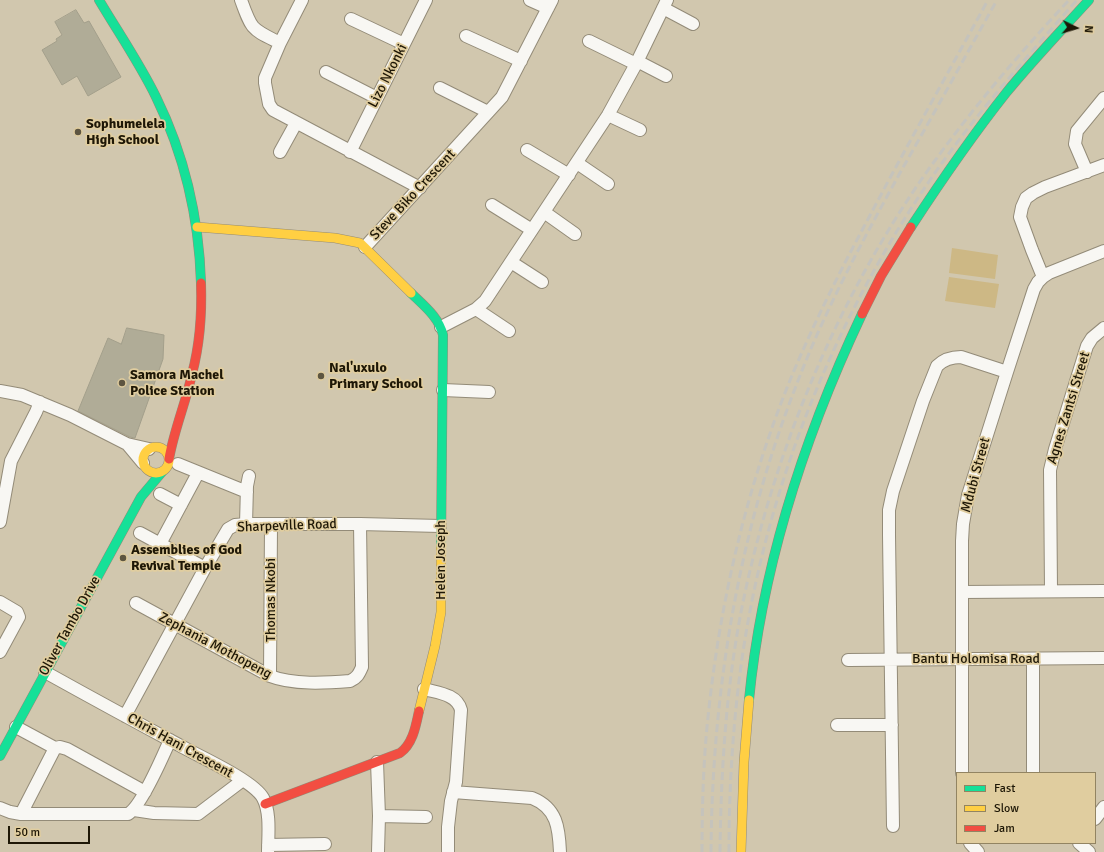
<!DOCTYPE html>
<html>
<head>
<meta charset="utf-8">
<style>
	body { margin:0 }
	#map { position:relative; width:1104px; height:852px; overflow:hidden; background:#d1c7ae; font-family:Signika,sans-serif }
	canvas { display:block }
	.legend { position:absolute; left:956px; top:772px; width:140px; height:72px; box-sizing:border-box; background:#e0cd9f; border:1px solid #928462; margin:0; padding:5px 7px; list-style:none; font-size:12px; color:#1e1706 }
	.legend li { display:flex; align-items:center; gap:8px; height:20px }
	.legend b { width:20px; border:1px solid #928462 }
	.north { position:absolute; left:1056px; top:8px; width:40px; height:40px; -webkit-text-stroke:3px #e0cd9f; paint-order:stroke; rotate:95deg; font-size:11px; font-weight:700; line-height:16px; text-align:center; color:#1e1706 }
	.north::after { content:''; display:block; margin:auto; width:14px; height:18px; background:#1e1706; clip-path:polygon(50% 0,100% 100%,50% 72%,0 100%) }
	.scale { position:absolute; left:8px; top:826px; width:82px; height:18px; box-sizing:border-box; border:2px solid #1e1706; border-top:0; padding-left:5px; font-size:12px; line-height:14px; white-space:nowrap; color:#1e1706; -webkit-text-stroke:3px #e0cd9f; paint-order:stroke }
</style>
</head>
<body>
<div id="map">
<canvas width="1104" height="852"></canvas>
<ul class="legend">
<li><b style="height:5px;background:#16e098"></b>Fast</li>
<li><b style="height:5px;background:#ffcf43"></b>Slow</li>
<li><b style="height:5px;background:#f24e42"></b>Jam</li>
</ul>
<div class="north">N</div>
<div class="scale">50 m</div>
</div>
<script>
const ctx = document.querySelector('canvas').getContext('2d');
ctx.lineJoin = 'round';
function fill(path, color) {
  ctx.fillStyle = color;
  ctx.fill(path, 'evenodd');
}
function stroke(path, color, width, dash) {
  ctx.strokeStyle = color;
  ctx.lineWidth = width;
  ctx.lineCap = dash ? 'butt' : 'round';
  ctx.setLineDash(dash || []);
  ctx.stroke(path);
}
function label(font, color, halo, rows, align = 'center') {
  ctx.font = font + ' Signika,sans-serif';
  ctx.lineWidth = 3.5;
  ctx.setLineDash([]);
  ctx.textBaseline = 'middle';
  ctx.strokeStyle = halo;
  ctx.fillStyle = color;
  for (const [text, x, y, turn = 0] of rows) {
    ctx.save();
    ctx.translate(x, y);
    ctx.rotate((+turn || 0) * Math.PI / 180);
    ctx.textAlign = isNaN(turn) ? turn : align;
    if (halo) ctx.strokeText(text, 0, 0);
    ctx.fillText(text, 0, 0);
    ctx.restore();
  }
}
const green = new Path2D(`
	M952,248L998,255L995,279L949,273Z
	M949,277L999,284L995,308L945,301Z`);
const building = new Path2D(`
	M76,10L84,23L89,21L121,77L88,96L77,76L62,85L42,50L57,41L56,39L62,35L55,22Z
	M127,328L164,335L163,359L135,438L130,437L78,411L108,338L121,344Z`);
const street = new Path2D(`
	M241,0C252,31 252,29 280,43
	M302,0L280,43L265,78V83L269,104L273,110L420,188
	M530,0L548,8
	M663,8L693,24
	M351,19L404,44
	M466,36L521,61
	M589,41L636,64
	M637,61L666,76
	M326,72L377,98
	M440,88L488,112
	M608,115L640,130
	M527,150L569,175
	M280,152L296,123
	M350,152L426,0
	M577,163L608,184
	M1087,172L1075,144L1077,131L1104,98
	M492,205L532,230
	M544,212L575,234
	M365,247L502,97L552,0
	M511,262L542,282
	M1043,277L1032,250L1020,217L1022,207L1026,198L1033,193L1045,187L1104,165
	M476,309L509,331
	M441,327L476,309L485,301L608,115L636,64L667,0
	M443,390L489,392
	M0,391L22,395L70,415L127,444L149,449
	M128,445L143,463
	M178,464L247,492
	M160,494L181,505
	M0,522L11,461L36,412L40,402
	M246,524L247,486L249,476
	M140,533L205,568
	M160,544L198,473
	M1051,590L1050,470L1055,449L1087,346L1092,338L1104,328
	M962,592L1104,591
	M0,602L17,612L19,617L0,652
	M136,603L270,676C293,685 326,683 350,681C357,678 359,674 362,667L360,524
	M1033,659V773
	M848,660L1104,658
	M45,672C90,697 134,721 179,745C198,756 253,780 263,798C271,813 268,836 268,852
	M270,676L271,525
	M424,689C438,693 457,694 461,710L456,782L451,801L448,827V852
	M125,716L205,568L228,529L235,525L246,524H360L440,526
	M837,725H892
	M16,727L55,748
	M377,762L379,816L378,852
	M962,773V541L963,524L968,495L1007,372L1034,289L1038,282L1043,277L1049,273L1104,251
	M453,792L532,798C557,808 559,828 560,852
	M0,808L10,812L21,814H128C141,807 163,756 170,740
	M134,810L154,813L198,814L243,780
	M21,814L55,748L60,747L67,749L145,792
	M379,816L426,817
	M1095,819L1104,807
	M893,826L889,535V510L893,491L923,401L937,366C944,359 951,357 961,357L1007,372
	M970,843L978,852
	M1079,843L1089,852
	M268,845L325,844`);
const fast = new Path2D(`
	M99,0C118,32 140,64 156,97C185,156 199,218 201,283
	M911,227C941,181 972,136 1006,93C1032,61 1061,31 1089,0
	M411,293C423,305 439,317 443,335L441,546
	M749,700C762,566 805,435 862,314
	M0,756L141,497L162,472`);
const slow = new Path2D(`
	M197,227L335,238L360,243L411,293
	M143 460a13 13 0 1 1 26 0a13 13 0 1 1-26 0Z
	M419,711L435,646L441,612V546
	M741,852L744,762L749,700`);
const jam = new Path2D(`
	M862,314L881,276L911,227
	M169,459C174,430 186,402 192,374C200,344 202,313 201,283
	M265,804L400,753C413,744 416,725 419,711`);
const rail = new Path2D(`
	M702,852C702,814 703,775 706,738C717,613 745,489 793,373C815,321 840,271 867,221C906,147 948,73 988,0
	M711,852C712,693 738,535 796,386C825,309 865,236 905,164C936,110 966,55 997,0
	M720,852C721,764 727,674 746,588C778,443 837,302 921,180C966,116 1016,57 1069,0
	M729,852C729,795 732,738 739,681C761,503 828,329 930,180C974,116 1026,58 1077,0`);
const markers = [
	[78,132,4,"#5d5541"],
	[321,376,4,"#5d5541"],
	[122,383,4,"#5d5541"],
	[123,558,4,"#5d5541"]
];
const streetNames = [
	["Lizo Nkonki",388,76,-63],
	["Steve Biko Crescent",413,195,-47],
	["Agnes Zantsi Street",1069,408,-73],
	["Mdubi Street",976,475,-75],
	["Sharpeville Road",287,526,-2],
	["Helen Joseph",441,560,-90],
	["Thomas Nkobi",271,600,-90],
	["Oliver Tambo Drive",70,626,-61],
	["Zephania Mothopeng",215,646,28],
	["Bantu Holomisa Road",976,659],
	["Chris Hani Crescent",180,746,29]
];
const poiNames = [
	["Sophumelela",86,124],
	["High School",86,140],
	["Nal'uxulo",329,368],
	["Primary School",329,384],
	["Samora Machel",130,375],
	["Police Station",130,391],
	["Assemblies of God",131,550],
	["Revival Temple",131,566]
];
fill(green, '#cdb885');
fill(building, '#b0ac97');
stroke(building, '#a39f8b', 1);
stroke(street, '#938b78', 14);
stroke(fast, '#938b78', 10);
stroke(slow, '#938b78', 10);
stroke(jam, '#938b78', 10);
stroke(street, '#f8f7f3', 12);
stroke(fast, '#16e098', 9);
stroke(slow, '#ffcf43', 9);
stroke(jam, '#f24e42', 9);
stroke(rail, '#c5c3bc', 3, [8, 4]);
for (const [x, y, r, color] of markers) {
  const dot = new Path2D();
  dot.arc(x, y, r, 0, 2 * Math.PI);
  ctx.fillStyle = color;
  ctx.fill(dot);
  stroke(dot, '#e0cd9f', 1.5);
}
label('14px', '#1e1706', '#e0cd9f', streetNames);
label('bold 14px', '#1e1706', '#e0cd9f', poiNames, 'left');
</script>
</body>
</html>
